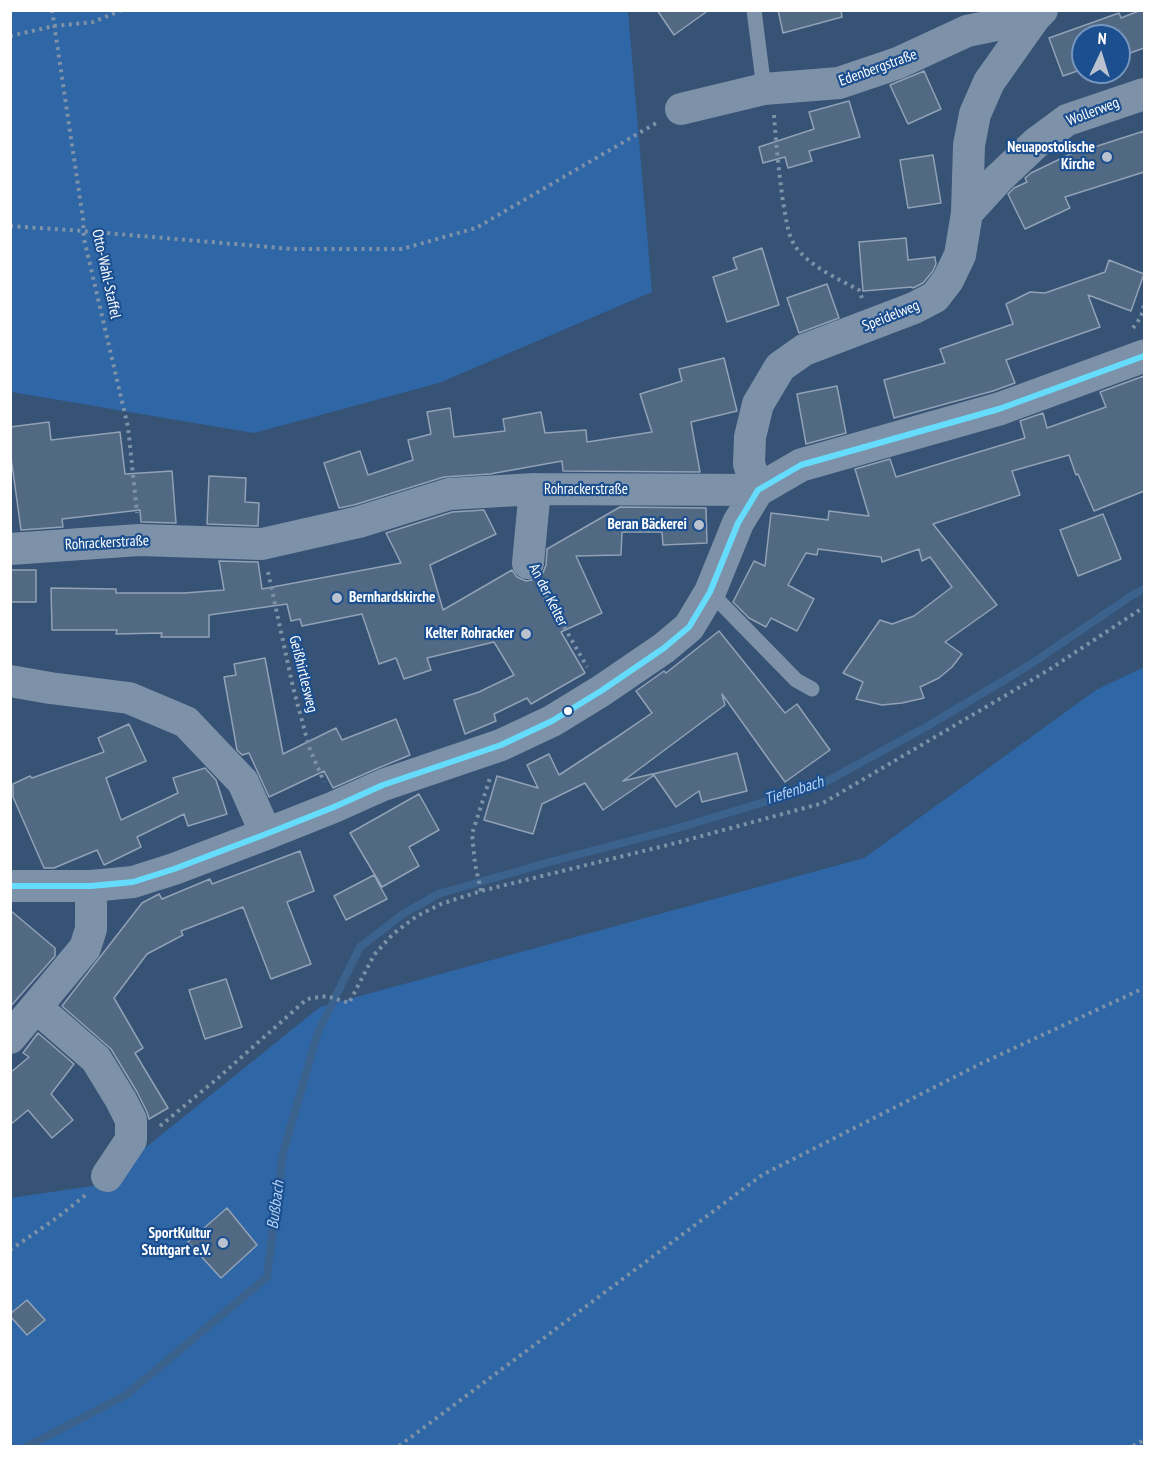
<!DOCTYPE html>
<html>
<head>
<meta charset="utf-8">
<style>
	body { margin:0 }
	#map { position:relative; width:1155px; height:1457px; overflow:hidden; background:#365274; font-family:"PT Sans Narrow",sans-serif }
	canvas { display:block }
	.frame { position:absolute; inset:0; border:12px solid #fff; pointer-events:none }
	.north { position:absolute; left:1071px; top:24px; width:60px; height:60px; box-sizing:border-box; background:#1b4f8f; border:2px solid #7695bc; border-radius:50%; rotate:4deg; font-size:16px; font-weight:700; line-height:24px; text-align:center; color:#fff }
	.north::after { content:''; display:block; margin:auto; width:21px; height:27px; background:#b9c2ce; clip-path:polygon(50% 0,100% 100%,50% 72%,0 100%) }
</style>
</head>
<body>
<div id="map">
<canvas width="1155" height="1457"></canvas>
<div class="frame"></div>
<div class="north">N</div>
</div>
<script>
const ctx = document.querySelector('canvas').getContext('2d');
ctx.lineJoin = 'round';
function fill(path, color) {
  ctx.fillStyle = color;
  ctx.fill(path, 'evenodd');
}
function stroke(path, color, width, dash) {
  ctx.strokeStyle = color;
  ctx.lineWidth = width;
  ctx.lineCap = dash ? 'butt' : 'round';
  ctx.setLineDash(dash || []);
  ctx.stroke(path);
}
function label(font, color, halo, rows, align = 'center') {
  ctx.font = font + ' "PT Sans Narrow",sans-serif';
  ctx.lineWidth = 4.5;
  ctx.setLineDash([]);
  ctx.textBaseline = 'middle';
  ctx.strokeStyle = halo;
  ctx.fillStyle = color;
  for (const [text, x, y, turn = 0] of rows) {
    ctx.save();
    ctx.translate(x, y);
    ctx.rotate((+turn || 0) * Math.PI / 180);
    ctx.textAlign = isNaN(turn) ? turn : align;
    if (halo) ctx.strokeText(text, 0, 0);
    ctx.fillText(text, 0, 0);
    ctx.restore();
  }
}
const green = new Path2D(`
	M10,11H628L652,292L439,383L254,433L11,392Z
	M1144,667V1446H11L10,1198L99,1185L320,1007L864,858L1096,690Z`);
const stream = new Path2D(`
	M28,1446L126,1395L267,1277L283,1153L318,1032L360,947L403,914L438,894L550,862L671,830L818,786L926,727L1028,666L1134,594L1144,589`);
const building = new Path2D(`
	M657,10H709L674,35Z
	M778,10H841L842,17L783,33Z
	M1141,10H1144V48L1119,57V36H1083V69L1063,76L1049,38L1119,13L1121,18Z
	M924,71L941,109L908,124L890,85Z
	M849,101L860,137L809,151L812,161L788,168L785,157L763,163L759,147L814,129L809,112Z
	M1144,131V172L1065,197L1070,208L1025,229L1008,194L1014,188L1027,182L1025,178L1031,173L1087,146L1088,149Z
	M933,155L941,203L908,208L900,160Z
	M906,238L908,260L935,257L936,264L933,271L923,283L913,288L912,287L863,291L859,242Z
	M762,248L779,305L727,322L713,277L737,269L733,258Z
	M1109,260L1144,274L1131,311L1088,295L1100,327L1006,360L1015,383L993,391L894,418L884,380L945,363L940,349L1013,324L1006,304L1030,292L1045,293L1105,272Z
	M827,284L839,318L799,333L787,298Z
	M724,358L737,411L691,422L700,472L563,471L562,461L490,474L444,477L354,505L339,508L324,463L360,451L368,475L413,460L408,440L431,434L427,412L450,408L454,437L505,431L503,419L541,412L545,433L586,430L587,442L652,432L640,394L682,381L679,369Z
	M1144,376V491L1094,511L1078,474L1076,475L1069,455L1012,471L1020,495L933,524L997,605L945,642L962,654L952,667L939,678L920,687L924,698L902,703L882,705L856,699L863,682L843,673L880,620L892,624L914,616L952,587L930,557L922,561L919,549L882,562L881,557L818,549L817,555L806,553L788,585L814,599L797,631L771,618L766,627L749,618L733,602L754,561L765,566L771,513L828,520L829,511L869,516L855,469L890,459L896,477L1025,438L1020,421L1043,413L1047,428L1106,407L1100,392Z
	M837,386L846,433L806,444L797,394Z
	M49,422L51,440L120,432L125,474L172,471L176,523L141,522L140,510L62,519L63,527L21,530L10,450V427Z
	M209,476L246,478L245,502L259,503L258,526L207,524Z
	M620,507L706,508L707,543L663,545L662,532H622L621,555L576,556L602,613L561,632L585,673L531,704L527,698L494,714L496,721L465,734L454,700L479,692L514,675L494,642L427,658L431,670L404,679L396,658L379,664L362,614L302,626L300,619L291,621L287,604L209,615V637H161L162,633L116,634L117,630H52L51,588L116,589V593H184L224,590L219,561L258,562L262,589L401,563L386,533L452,512L484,510L496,534L430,565L443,610L512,570L517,577L526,581L536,579L543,573L546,565L547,549Z
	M1103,514L1121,559L1078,576L1060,530Z
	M10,570H36V602H10Z
	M719,631L785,713L797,704L830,750L785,782L722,694L725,705L623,781L652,774L653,776L603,810L585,783L542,804L533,834L484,820L497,776L538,788L527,765L549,754L559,775L614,739L652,713L636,691L664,671L666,673Z
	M265,658L283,754L336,728L342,740L396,719L410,755L376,769L333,788L324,771L269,797L249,753L242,755L237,750L224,677L236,675L234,664Z
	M129,724L146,761L106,778L121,820L178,793L173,778L205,768L216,780L227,814L188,826L184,814L137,837L141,847L104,865L97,850L54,868H44L13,797V784L30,776L32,778L104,752L98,738Z
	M737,753L747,791L702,802L699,791L676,807L653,774Z
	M419,794L439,830L409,847L419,866L382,887L350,833Z
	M300,851L314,891L287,902L311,964L271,979L243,907L181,931L183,935L147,954L114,998L143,1048L135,1053L168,1108L149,1119L147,1112L137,1092L111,1049L62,1006L142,903L159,894L162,899L210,879L212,884Z
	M374,875L387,899L346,920L334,896Z
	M10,910L55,948V956L10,1007Z
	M226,979L242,1027L205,1039L189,990Z
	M38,1033L74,1064L51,1094L73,1120L52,1138L28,1110L10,1125V1073L29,1057L23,1053Z
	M227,1208L257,1245L221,1278L188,1242Z
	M27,1300L45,1320L27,1335L10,1316V1314Z`);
const path = new Path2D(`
	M52,10L83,219L84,239L128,427L137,513
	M10,36L54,26L93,22L122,10
	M774,115C776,144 779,173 783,202C786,217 787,233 795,246C809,266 838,279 859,290L862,298
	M10,226L83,231L292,249H402L476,228L658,122
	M1133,328L1141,317L1144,305
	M268,572L293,687L309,747L324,782
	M542,588L587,667
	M481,891L475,864L472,834L490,778
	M160,1126L218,1078L307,999L327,996L349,1003L374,955L393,934L417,916L441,904L481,891L676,843L823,803L1047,671L1144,607
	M10,1250L58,1217L87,1194
	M399,1446L762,1175L982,1063L1144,988
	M1133,1446L1144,1440`);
const service = new Path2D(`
	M754,10L764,89
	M710,592L796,680L812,689`);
const minor = new Path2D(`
	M681,109L764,89L839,83L898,63L967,31L1035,17
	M967,213L999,178L1036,143L1067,120L1144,94
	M758,490L749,464L750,437L758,404L780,367L804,350L914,308L935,297L948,280L960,255L967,213L969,145L975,114L989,82L1035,17L1042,10
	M10,549L139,540L262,544L359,522L449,494L535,489L758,490
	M528,563L535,489
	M10,681L50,688L129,698L186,722L243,782L266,834
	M10,886H91L133,882L174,869L266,834L334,807L383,785L501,745L552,721L601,691L664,648L689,627L710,592L738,523L758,490
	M37,1008L96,1059L121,1100L131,1120V1140L107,1176
	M10,1038L85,948L91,929V886`);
const tertiary = new Path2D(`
	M758,490L801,465L999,409L1144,356`);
const bus1 = new Path2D(`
	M10,886H91L133,882L174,869L266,834L334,807L383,785L501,745L552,721L601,691L664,648L689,627L710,592L738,523L758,490L801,465L999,409L1144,356`);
const markers = [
	[1107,157,6,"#b9c2ce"],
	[699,525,6,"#b9c2ce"],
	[337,598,6,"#b9c2ce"],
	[526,634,6,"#b9c2ce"],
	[568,711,5,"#fff"],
	[223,1243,6,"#b9c2ce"]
];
const streetNames = [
	["Edenbergstraße",878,68,-20],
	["Wollerweg",1093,112,-21],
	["Otto-Wahl-Staffel",106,274,78],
	["Speidelweg",891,316,-22],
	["Rohrackerstraße",586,490],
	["Rohrackerstraße",107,543,-3],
	["An der Kelter",548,595,63],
	["Geißhirtlesweg",303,674,76]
];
const poiNames = [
	["Neuapostolische",1095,148],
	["Kirche",1095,165],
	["Beran Bäckerei",687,525],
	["Bernhardskirche",349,598,"left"],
	["Kelter Rohracker",514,634],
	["SportKultur",211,1234],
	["Stuttgart e.V.",211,1251]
];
const waterNames = [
	["Tiefenbach",794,791,-18],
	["Bußbach",276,1205,-83]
];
fill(green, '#2f66a5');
stroke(stream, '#3b618d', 8);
fill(building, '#526984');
stroke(building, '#92a2b6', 1.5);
stroke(path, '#7d92a8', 4, [3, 4.5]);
stroke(service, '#7d92a8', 15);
stroke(minor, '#7d92a8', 32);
stroke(tertiary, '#7d92a8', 33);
stroke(bus1, '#66dcfc', 6);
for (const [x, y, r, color] of markers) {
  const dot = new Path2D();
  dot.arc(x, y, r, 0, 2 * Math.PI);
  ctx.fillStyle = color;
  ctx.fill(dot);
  stroke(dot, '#1b4f8f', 2);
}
label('15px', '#fff', '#1b4f8f', streetNames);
label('bold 15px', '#fff', '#1b4f8f', poiNames, 'right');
label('italic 16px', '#b5d3f5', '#1b4f8f', waterNames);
</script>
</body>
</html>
